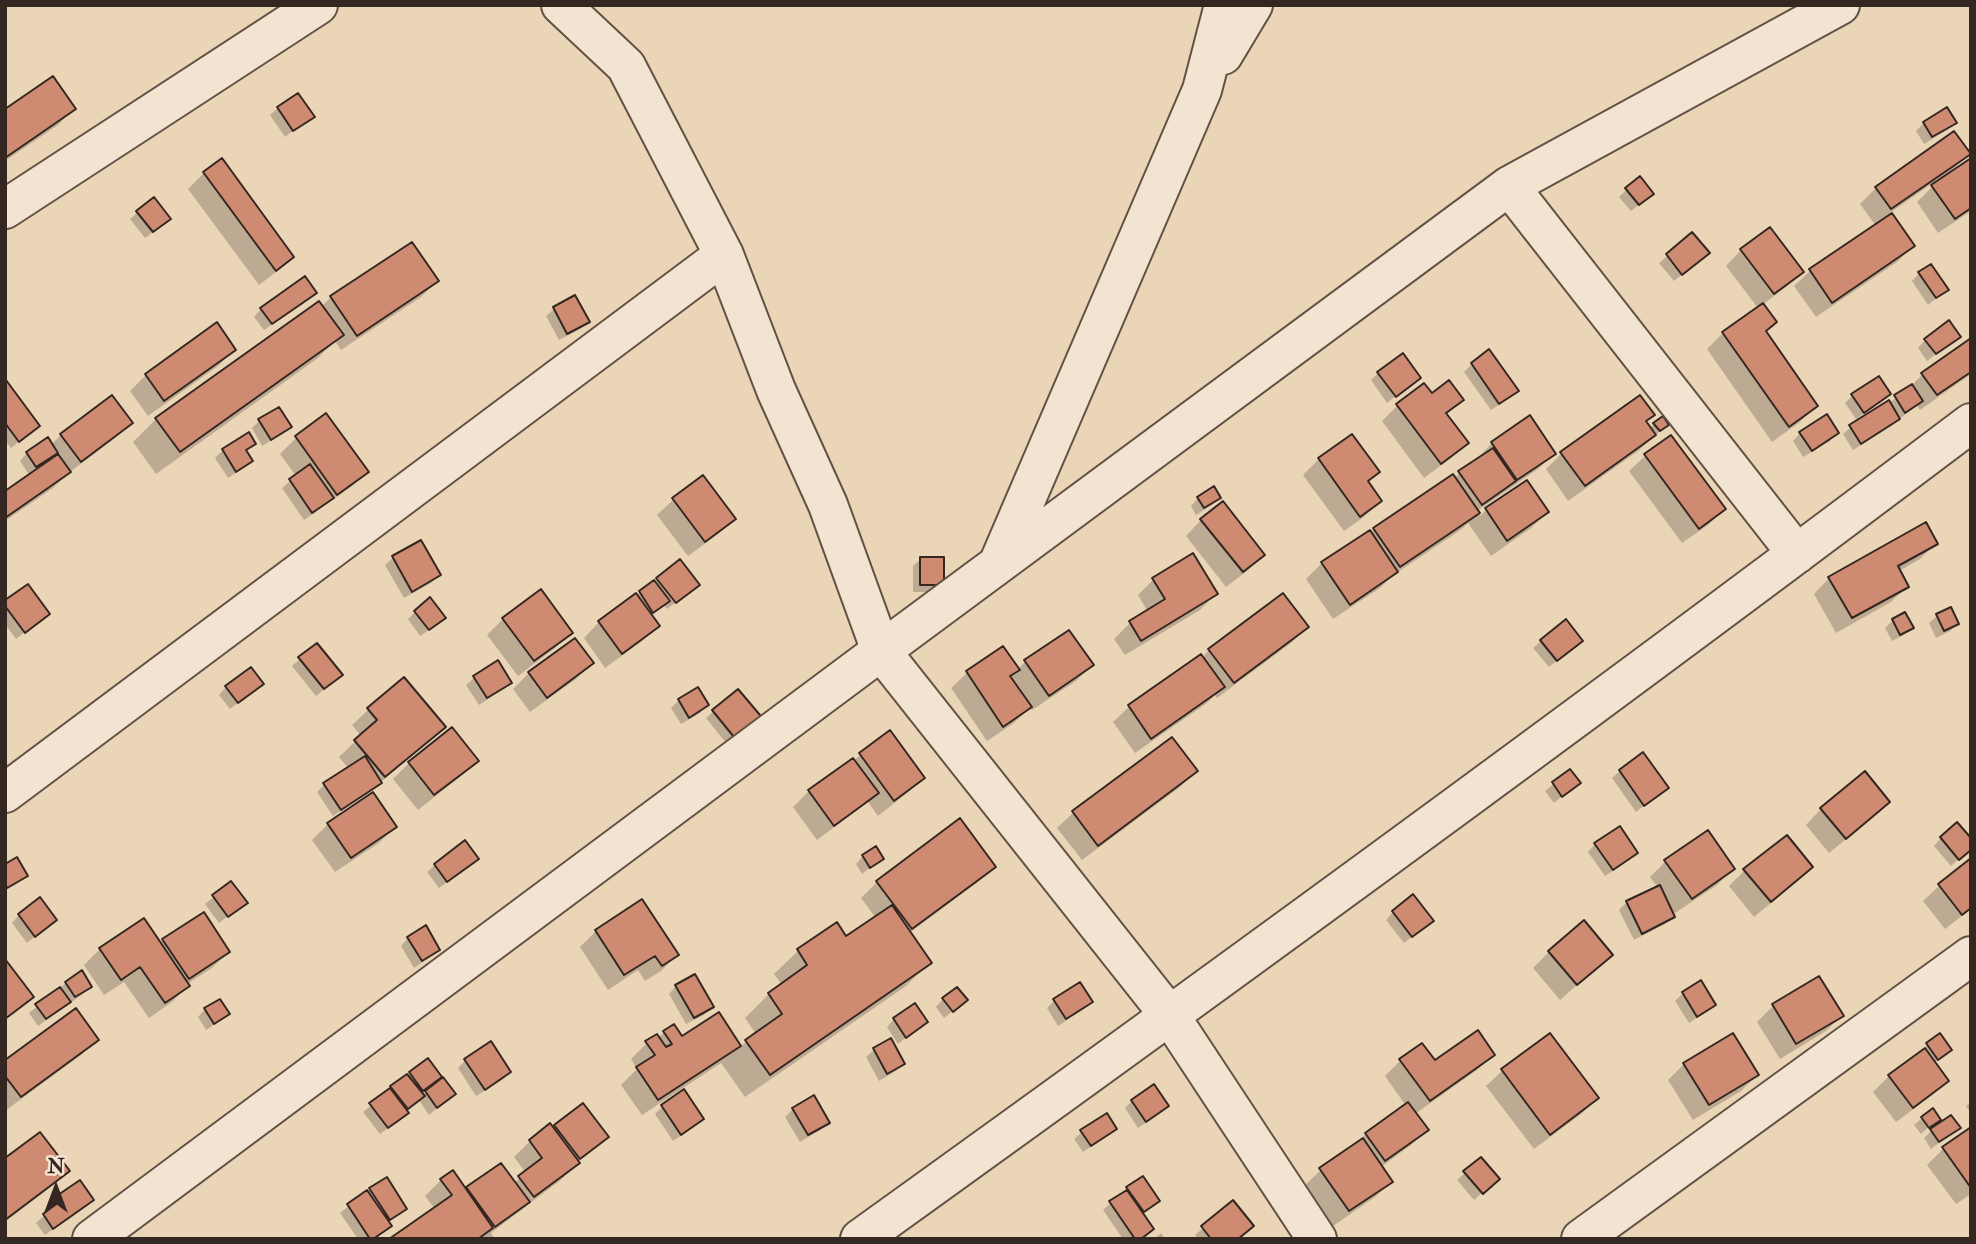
<!DOCTYPE html>
<html>
<head>
<meta charset="utf-8">
<style>
	body { margin:0 }
	#map { position:relative; width:1976px; height:1244px; overflow:hidden; background:#ebd5b7; font-family:"IM FELL Double Pica",serif }
	canvas { display:block }
	.frame { position:absolute; inset:0; border:7px solid #342721; pointer-events:none }
	.north { position:absolute; left:21px; top:1153px; width:70px; height:70px; -webkit-text-stroke:5px #f2e4d0; paint-order:stroke; rotate:0deg; font-size:19px; font-weight:700; line-height:28px; text-align:center; color:#342721 }
	.north::after { content:''; display:block; margin:auto; width:24px; height:32px; background:#342721; clip-path:polygon(50% 0,100% 100%,50% 72%,0 100%) }
</style>
</head>
<body>
<div id="map">
<canvas width="1976" height="1244"></canvas>
<div class="frame"></div>
<div class="north">N</div>
</div>
<script>
const ctx = document.querySelector('canvas').getContext('2d');
ctx.lineJoin = 'round';
function fill(path, color) {
  ctx.fillStyle = color;
  ctx.fill(path, 'evenodd');
}
function stroke(path, color, width, dash) {
  ctx.strokeStyle = color;
  ctx.lineWidth = width;
  ctx.lineCap = dash ? 'butt' : 'round';
  ctx.setLineDash(dash || []);
  ctx.stroke(path);
}
const shadow = new Path2D(`
	M278,108L312,116L285,137L270,115Z
	M73,109L58,125L5,161V111Z
	M1924,123H1955L1947,130L1924,144L1916,131Z
	M1969,154L1952,170L1954,172L1971,160V211L1938,233L1917,202L1933,186L1931,184L1890,213L1913,246L1897,262L1816,317L1794,286L1810,271L1876,226L1860,204L1876,188Z
	M221,161L292,257L276,272L259,285L188,189L204,173Z
	M1627,189L1644,201L1631,211L1619,197Z
	M138,212L161,226L145,238L130,219Z
	M1692,235L1700,260L1674,281L1659,263Z
	M1741,250L1802,272L1786,287L1762,305L1765,332L1816,406L1800,422L1772,442L1707,349L1723,333L1758,308L1726,266Z
	M1919,273L1947,290L1928,305L1912,281Z
	M437,281L421,297L341,350L335,341L318,358L156,474L133,442L156,419L321,307L331,297Z
	M315,293L307,301L264,330L254,317L261,309Z
	M554,309L588,321L580,329L559,340L546,316Z
	M216,325L234,350L218,366L148,416L130,391L146,375Z
	M1958,337L1927,361L1918,348L1925,340Z
	M1971,340V374L1920,410L1917,405L1891,426L1853,450L1843,434L1851,427L1889,403L1908,389L1923,374Z
	M1472,364L1516,391L1509,398L1491,410L1464,372Z
	M1378,373L1419,378L1387,403L1371,380Z
	M5,383L38,426L11,448L5,440Z
	M1889,394L1881,402L1856,419L1845,403L1852,396Z
	M1431,395L1462,400L1446,415L1467,443L1451,458L1424,478L1382,421L1398,405Z
	M1652,415L1645,423L1649,429L1654,424L1667,425L1638,451L1568,501L1546,469L1561,454Z
	M326,416L367,472L351,487L304,520L282,488L296,476L280,454L296,438Z
	M259,421L289,427L282,434L262,446L252,428Z
	M130,422L115,438L66,475L53,488L5,521V493L30,476L20,461L27,453L51,445L61,435Z
	M1800,433H1837L1830,441L1803,457L1793,441Z
	M248,434L254,444L246,452L251,461L243,468L228,478L215,458L223,450Z
	M1671,437L1724,509L1708,525L1682,543L1629,471L1645,456Z
	M1492,443L1554,453L1538,469L1477,511L1480,516L1486,510L1547,512L1531,528L1491,556L1468,523L1462,529L1392,576L1380,588L1333,619L1306,579L1322,563L1454,478L1478,460L1477,459Z
	M1319,459L1378,472L1367,483L1380,501L1364,517L1344,531L1303,475Z
	M703,477L734,518L718,534L688,556L657,515L673,500Z
	M1219,497L1212,505L1196,515L1191,506L1198,498Z
	M1201,520L1263,555L1247,571L1226,587L1186,536Z
	M420,542L439,575L431,583L404,598L385,565L393,558Z
	M1936,543L1920,559L1899,571L1907,586L1891,602L1836,633L1814,594L1829,578Z
	M921,559L942,585L935,592H913V566Z
	M679,561L690,592L667,609L663,604L650,615L657,626L642,641L605,668L584,638L599,622L636,596Z
	M1154,579L1216,594L1200,610L1125,655L1114,639L1130,623L1148,612L1138,595Z
	M5,603L48,614L16,639L5,624Z
	M1950,609L1957,624L1950,631L1936,638L1929,623L1937,616Z
	M415,612L436,625L420,636L408,619Z
	M503,619L571,633L555,648L518,676L487,635Z
	M1893,620L1912,627L1904,635L1892,641L1885,628Z
	M1307,627L1291,643L1217,698L1215,695L1207,703L1135,753L1113,722L1129,707L1201,656L1202,658L1209,650Z
	M1069,632L1092,665L1076,681L1032,710L1030,707L1014,723L987,741L951,688L967,673L1002,648L1017,670L1025,662Z
	M1541,641L1573,648L1549,667L1533,648Z
	M300,659L333,682L316,696L292,666Z
	M497,663L510,682L502,690L479,705L466,685L474,678Z
	M592,663L576,679L530,712L513,689L529,673Z
	M404,680L443,727L372,790L333,816L317,792L324,785L349,769L339,757L361,736L352,725L368,710Z
	M226,687L254,691L230,709L219,695Z
	M698,689L707,705L700,713L681,724L671,708L679,700Z
	M714,711L755,728L730,748L706,718Z
	M452,730L477,761L461,776L418,810L393,779L409,763Z
	M890,733L923,778L907,793L878,816L868,802L817,840L793,807L809,791L853,761Z
	M1171,739L1195,771L1180,787L1082,860L1057,828L1073,813Z
	M1570,771L1578,783L1554,803L1545,791Z
	M1620,771L1667,788L1636,812L1612,778Z
	M1888,802L1872,818L1829,853L1806,825L1821,809Z
	M328,824L395,827L379,843L335,872L312,840Z
	M1941,838L1971,848L1951,866L1934,846Z
	M1595,844L1636,853L1629,860L1605,876L1588,852Z
	M863,856L882,858L862,874L856,864Z
	M1971,860V909L1945,929L1923,901L1939,886Z
	M1666,861L1733,869L1717,885L1675,913L1670,906L1668,907L1673,917L1665,924L1634,940L1619,910L1627,902L1658,888L1650,877Z
	M435,865L469,866L439,888L427,872Z
	M5,866L26,876L18,883L5,891Z
	M994,867L978,882L909,933L930,962L906,986L745,1097L721,1063L642,1115L621,1085L637,1069L631,1059L647,1043L658,1038L664,1032L681,1039L718,1015L740,1047L756,1034L745,1018L769,994L782,985L774,974L798,951L836,925L846,938L876,918L861,898L877,882Z
	M1811,867L1795,883L1754,917L1729,886L1744,871Z
	M231,884L245,903L219,923L205,904Z
	M642,901L677,955L661,971L645,981L638,970L608,990L580,947L596,931Z
	M1393,912L1424,928L1404,943L1386,920Z
	M19,915L47,927L27,943L12,923Z
	M143,920L159,944L163,940L228,952L212,968L187,984L188,986L172,1002L149,1018L124,982L104,995L84,965L100,949Z
	M408,938L438,950L430,957L414,968L401,946Z
	M1549,952L1611,955L1560,1000L1533,968Z
	M1818,978L1842,1015L1826,1031L1780,1059L1757,1022L1773,1006Z
	M66,983L90,986L83,994L38,1026L29,1013Z
	M676,986L711,1007L704,1015L686,1024L669,994Z
	M1683,993L1714,1005L1706,1012L1689,1023L1675,1001Z
	M943,999L958,1007L944,1018L936,1007Z
	M1054,1001H1091L1084,1009L1058,1026L1047,1008Z
	M205,1009L228,1014L220,1021L206,1030L198,1017Z
	M894,1019L926,1022L898,1044L887,1027Z
	M1549,1035L1597,1098L1581,1114L1534,1149L1486,1086L1502,1071Z
	M97,1039L81,1055L5,1111V1062Z
	M890,1041L903,1064L896,1071L879,1081L866,1057L874,1050Z
	M1928,1044L1950,1050L1934,1063L1947,1080L1931,1096L1896,1122L1873,1092L1889,1076L1921,1053Z
	M1493,1055L1477,1070L1415,1114L1426,1130L1411,1145L1381,1167L1391,1181L1375,1197L1333,1226L1305,1185L1321,1170L1352,1148L1366,1134L1406,1106L1385,1076L1401,1060L1434,1063Z
	M428,1060L454,1094L429,1115L419,1100L405,1111L407,1113L399,1120L380,1134L363,1112ZM429,1087L431,1088L423,1096L420,1093Z
	M465,1061L509,1072L502,1080L476,1096L458,1068Z
	M1684,1064L1757,1075L1741,1091L1693,1120L1668,1080Z
	M1132,1101L1166,1106L1159,1114L1138,1128L1125,1108Z
	M1971,1102V1113L1966,1106Z
	M662,1107L702,1119L695,1126L673,1141L655,1114Z
	M793,1109L828,1123L820,1130L800,1142L785,1117Z
	M1922,1118L1938,1119L1921,1134L1914,1125Z
	M550,1126L553,1129L555,1127L606,1137L577,1161L578,1163L562,1179L491,1233L495,1239H476L435,1209L425,1196L441,1180L465,1190L501,1165L514,1183L526,1173L514,1157L530,1141Z
	M1115,1128L1107,1136L1083,1152L1074,1139L1082,1132Z
	M1958,1128L1931,1149L1924,1138L1931,1131Z
	M1971,1129V1194L1956,1204L1927,1165L1943,1149Z
	M5,1160L68,1171L52,1186L5,1222Z
	M1465,1173L1490,1186L1474,1200L1457,1180Z
	M80,1183L92,1200L84,1208L45,1235L36,1223L51,1210L49,1206L56,1199Z
	M1127,1188L1158,1201L1142,1214L1152,1229L1142,1239H1123L1103,1210Z
	M370,1189L405,1208L387,1223L389,1226L374,1239H358L340,1213Z
	M1233,1203L1237,1239H1197L1195,1235Z
	M1161,1233L1165,1239H1154Z`);
const building = new Path2D(`
	M53,76L76,109L5,158V109Z
	M298,93L315,117L293,131L277,107Z
	M1947,107L1957,123L1932,137L1923,122Z
	M1954,131L1971,154L1891,209L1875,187Z
	M222,158L294,257L276,271L203,172Z
	M1971,158V208L1955,219L1931,185Z
	M1640,176L1654,194L1639,205L1625,188Z
	M154,197L171,219L153,232L136,211Z
	M1892,213L1915,246L1832,303L1809,269Z
	M1770,227L1804,272L1774,294L1740,249Z
	M1692,232L1710,253L1682,275L1666,254Z
	M412,242L439,281L357,336L330,296Z
	M1931,264L1949,290L1936,298L1918,272Z
	M305,276L317,293L272,324L260,308Z
	M575,295L590,322L567,334L553,307Z
	M319,301L344,335L180,452L155,418Z
	M1763,303L1777,322L1766,331L1818,406L1789,427L1722,332Z
	M1949,320L1961,337L1936,354L1924,339Z
	M217,322L236,350L164,401L145,374Z
	M1971,338V372L1937,395L1921,373Z
	M1489,349L1519,391L1499,404L1471,363Z
	M1403,353L1421,378L1396,397L1377,372Z
	M1879,376L1891,394L1864,413L1851,394Z
	M6,380L40,426L19,442L5,423Z
	M1449,380L1464,400L1446,413L1469,443L1441,464L1396,404L1424,383L1432,393Z
	M1912,384L1923,401L1905,413L1894,395Z
	M112,395L133,423L81,462L60,434Z
	M1640,395L1655,415L1646,421L1656,435L1585,486L1560,452Z
	M1889,400L1900,419L1861,444L1849,425Z
	M279,407L292,427L271,440L258,419Z
	M326,413L369,472L337,495L295,436Z
	M1827,414L1839,433L1812,451L1799,432Z
	M1530,415L1556,454L1517,480L1491,442Z
	M1663,416L1669,425L1660,431L1653,423Z
	M249,432L256,444L246,450L253,461L236,472L222,449Z
	M1352,434L1380,472L1368,481L1382,501L1360,517L1318,458Z
	M1671,435L1726,509L1699,529L1644,454Z
	M48,437L58,453L36,467L26,452Z
	M1493,448L1516,481L1482,505L1458,471Z
	M58,454L71,472L5,518V491Z
	M310,464L334,498L312,513L289,479Z
	M1453,474L1480,513L1400,567L1373,528Z
	M703,475L736,519L705,542L672,498Z
	M1527,480L1549,512L1507,541L1485,508Z
	M1214,486L1221,498L1204,508L1197,497Z
	M1223,501L1265,555L1243,572L1200,519Z
	M1926,522L1938,544L1898,566L1909,587L1852,618L1828,577Z
	M1370,530L1398,572L1350,605L1321,562Z
	M421,540L441,575L412,592L392,556Z
	M1193,553L1218,594L1141,641L1129,621L1165,599L1152,578Z
	M920,557H944V585H920Z
	M680,559L700,585L676,603L656,578Z
	M654,580L670,601L653,613L639,591Z
	M28,584L50,614L25,633L5,606V600Z
	M541,589L573,633L534,661L502,618Z
	M636,593L660,626L622,654L598,621Z
	M1283,593L1309,627L1234,683L1208,649Z
	M430,597L446,618L429,630L414,611Z
	M1951,607L1959,624L1944,631L1936,614Z
	M1905,612L1914,628L1900,635L1892,619Z
	M1566,619L1583,641L1557,661L1540,640Z
	M1069,630L1094,665L1049,696L1024,660Z
	M575,638L594,663L547,698L528,672Z
	M317,643L343,675L324,689L298,657Z
	M1003,646L1020,670L1010,676L1032,707L1003,727L966,671Z
	M1201,654L1225,687L1151,739L1128,705Z
	M498,660L512,683L487,698L473,676Z
	M251,667L264,684L238,703L225,686Z
	M404,677L446,727L385,777L354,740L377,720L367,708Z
	M698,687L709,705L689,718L678,699Z
	M738,689L765,721L738,742L712,710Z
	M452,727L479,761L434,795L408,762Z
	M890,730L925,778L894,801L859,753Z
	M1172,737L1198,771L1098,846L1072,811Z
	M1643,752L1669,788L1644,806L1619,770Z
	M365,756L382,783L341,810L323,783Z
	M853,758L879,793L834,826L808,790Z
	M1570,769L1581,783L1562,797L1552,782Z
	M1865,771L1890,802L1846,839L1820,808Z
	M373,792L397,827L351,858L327,823Z
	M960,818L996,867L912,929L876,881Z
	M1957,822L1971,838V850L1959,860L1940,837Z
	M1620,826L1638,853L1613,870L1594,843Z
	M1708,830L1735,869L1692,899L1664,860Z
	M1787,835L1813,867L1771,902L1743,869Z
	M465,840L479,859L447,882L434,864Z
	M876,846L884,859L870,868L862,855Z
	M17,857L28,876L7,888L5,884V864Z
	M1971,858V908L1962,915L1938,884Z
	M231,881L248,903L228,917L212,895Z
	M1660,885L1675,917L1642,934L1626,901Z
	M1413,894L1434,921L1412,937L1392,911Z
	M40,897L57,920L35,937L18,914Z
	M642,899L679,955L662,966L655,956L624,975L595,930Z
	M892,905L932,963L770,1075L745,1040L782,1014L768,993L807,965L797,949L837,922L846,936Z
	M204,912L230,952L189,979L162,939Z
	M144,918L190,986L165,1003L140,967L121,980L99,948Z
	M1584,920L1613,955L1577,985L1548,951Z
	M426,925L440,950L422,961L407,937Z
	M5,959L34,997L5,1019Z
	M82,970L92,987L75,997L65,982Z
	M695,974L714,1007L694,1018L675,985Z
	M1819,976L1844,1016L1796,1044L1772,1004Z
	M1701,980L1716,1005L1697,1017L1682,992Z
	M1080,982L1093,1002L1066,1019L1053,999Z
	M60,987L71,1002L46,1019L35,1004Z
	M957,987L968,1000L953,1012L942,998Z
	M220,999L230,1014L214,1024L204,1008Z
	M915,1003L928,1022L906,1038L893,1018Z
	M76,1008L99,1040L21,1097L5,1076V1060Z
	M719,1012L741,1046L658,1100L636,1067L655,1055L645,1041L657,1034L666,1047L672,1044L663,1031L674,1024L682,1036Z
	M1478,1030L1495,1055L1430,1101L1399,1059L1422,1043L1435,1060Z
	M1550,1033L1599,1098L1550,1135L1501,1069Z
	M1733,1033L1759,1075L1709,1105L1683,1063Z
	M1940,1033L1952,1050L1938,1060L1926,1043Z
	M891,1038L905,1064L887,1074L873,1048Z
	M491,1041L511,1072L485,1090L464,1059Z
	M1925,1048L1949,1081L1913,1108L1888,1075Z
	M428,1058L442,1077L423,1091L409,1072Z
	M407,1074L425,1096L408,1109L390,1086Z
	M443,1077L456,1094L437,1108L425,1091Z
	M1154,1084L1169,1106L1146,1122L1131,1100Z
	M390,1088L409,1113L388,1128L369,1103Z
	M684,1089L704,1119L681,1135L661,1105Z
	M814,1095L830,1123L808,1135L792,1108Z
	M1408,1102L1429,1130L1385,1161L1365,1133Z
	M583,1103L609,1137L580,1159L554,1125Z
	M1933,1108L1941,1120L1929,1128L1921,1117Z
	M1107,1113L1117,1129L1091,1146L1080,1130Z
	M1951,1115L1961,1128L1939,1142L1930,1129Z
	M550,1123L580,1163L534,1197L518,1176L542,1158L529,1140Z
	M1971,1127V1188L1942,1147Z
	M40,1132L70,1171L5,1220V1158Z
	M1363,1138L1393,1182L1349,1211L1319,1168Z
	M1481,1157L1500,1179L1483,1194L1463,1171Z
	M501,1163L530,1202L495,1227L466,1187Z
	M453,1170L493,1228L478,1239H389L452,1195L440,1179Z
	M1143,1176L1160,1201L1144,1212L1126,1187Z
	M387,1177L407,1209L390,1220L369,1188Z
	M80,1180L94,1200L53,1229L43,1214L59,1202L55,1197Z
	M367,1190L392,1226L373,1239H370L347,1204Z
	M1127,1190L1154,1229L1141,1239H1135L1109,1201Z
	M1233,1200L1254,1226L1238,1239H1211L1201,1226Z`);
const street = new Path2D(`
	M561,5L626,66L724,255L776,390L828,505L881,651L1170,1016L1317,1239
	M1223,55L1253,5
	M1509,186L1797,554
	M5,209L318,5
	M999,562L1202,90L1224,5
	M5,793L724,255
	M92,1239L881,651L1509,186L1840,5
	M860,1239C1233,971 1604,700 1971,423
	M1581,1239L1971,956`);
fill(shadow, '#0003');
fill(building, '#cf8b71');
stroke(building, '#342721', 2);
stroke(street, '#625246', 42);
stroke(street, '#f2e4d0', 38);
</script>
</body>
</html>
